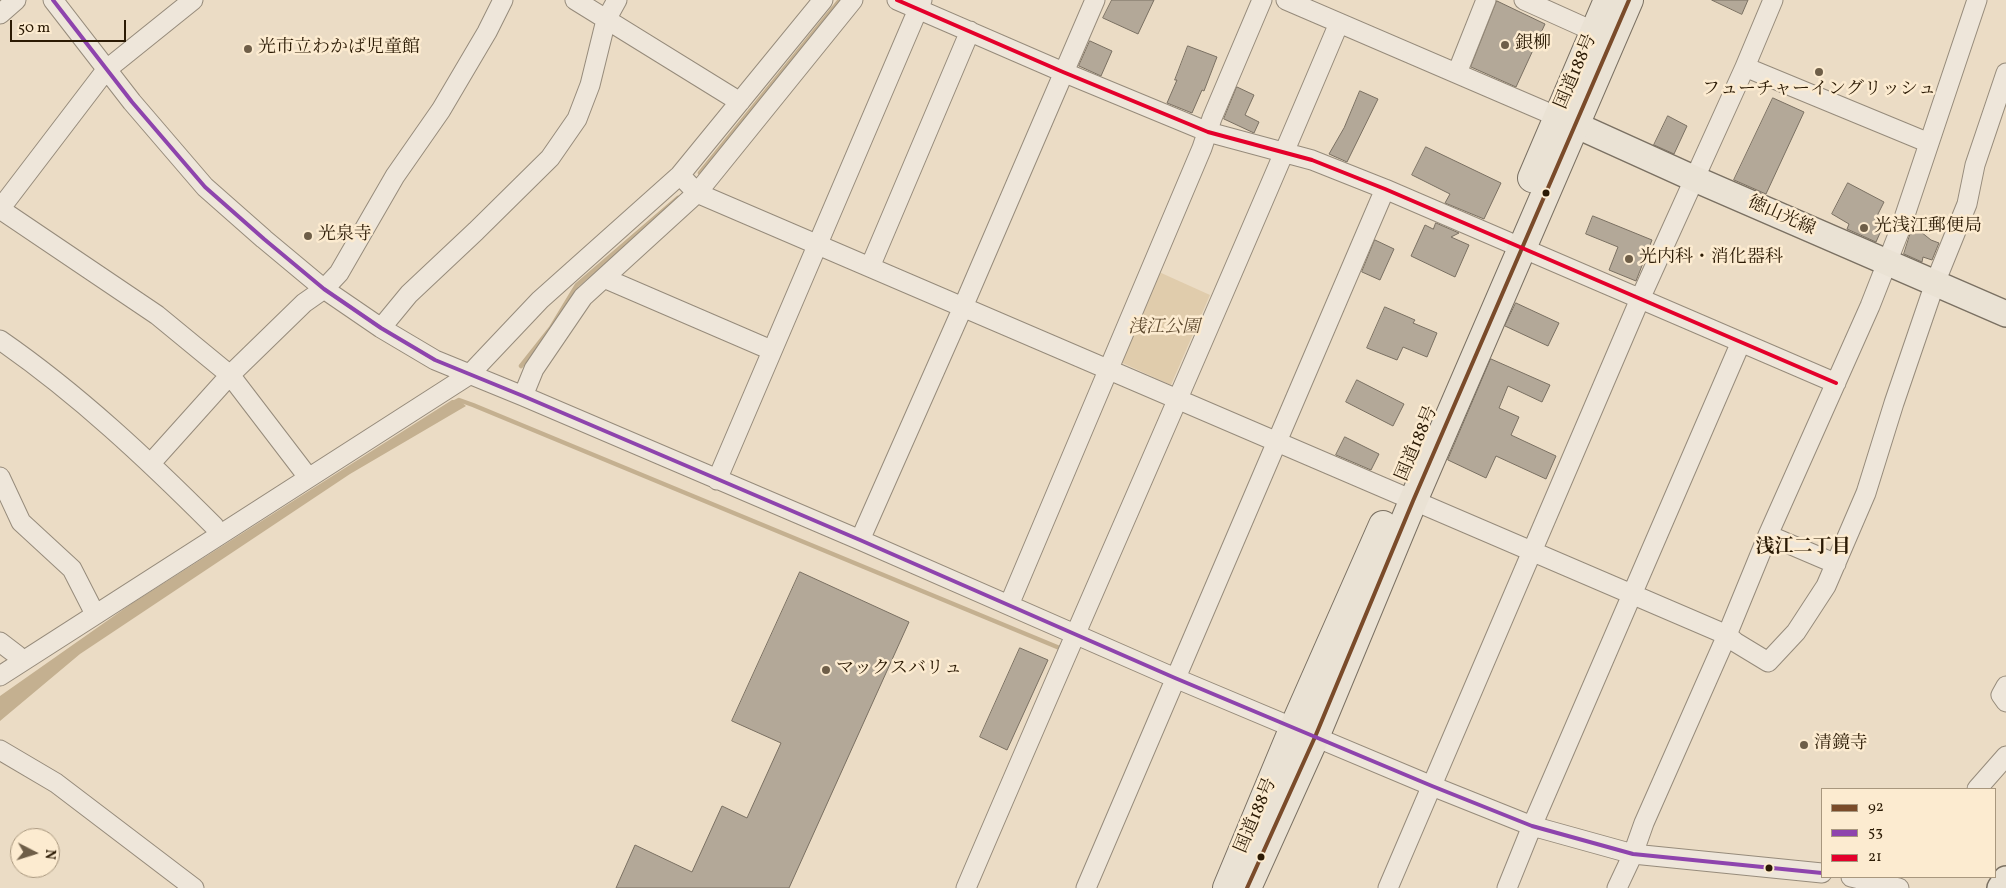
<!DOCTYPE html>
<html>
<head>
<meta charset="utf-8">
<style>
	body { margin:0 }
	#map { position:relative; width:2006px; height:888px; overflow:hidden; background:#ebdcc5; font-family:Vollkorn,serif }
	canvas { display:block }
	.legend { position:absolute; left:1821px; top:788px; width:175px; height:90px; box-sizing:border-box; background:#fcebd0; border:1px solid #a8977e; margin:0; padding:6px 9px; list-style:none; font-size:15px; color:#2b1a04 }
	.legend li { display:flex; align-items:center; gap:10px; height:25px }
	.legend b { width:25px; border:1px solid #a8977e }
	.north { position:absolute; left:10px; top:828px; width:50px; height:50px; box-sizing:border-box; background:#fcebd0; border:1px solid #a8977e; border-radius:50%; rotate:95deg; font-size:14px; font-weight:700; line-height:20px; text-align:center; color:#2b1a04 }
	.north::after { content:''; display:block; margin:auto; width:18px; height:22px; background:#6e5e48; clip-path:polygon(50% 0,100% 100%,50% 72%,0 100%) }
	.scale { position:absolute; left:10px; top:20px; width:116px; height:22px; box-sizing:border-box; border:2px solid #2b1a04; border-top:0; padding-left:6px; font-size:15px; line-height:18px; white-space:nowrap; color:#2b1a04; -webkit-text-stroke:4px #fcebd0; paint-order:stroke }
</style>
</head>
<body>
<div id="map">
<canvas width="2006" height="888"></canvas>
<ul class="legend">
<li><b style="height:6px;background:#7a4b2a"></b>92</li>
<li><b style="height:6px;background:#8e44ad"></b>53</li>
<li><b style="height:6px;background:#e4002b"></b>21</li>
</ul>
<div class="north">N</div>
<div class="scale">50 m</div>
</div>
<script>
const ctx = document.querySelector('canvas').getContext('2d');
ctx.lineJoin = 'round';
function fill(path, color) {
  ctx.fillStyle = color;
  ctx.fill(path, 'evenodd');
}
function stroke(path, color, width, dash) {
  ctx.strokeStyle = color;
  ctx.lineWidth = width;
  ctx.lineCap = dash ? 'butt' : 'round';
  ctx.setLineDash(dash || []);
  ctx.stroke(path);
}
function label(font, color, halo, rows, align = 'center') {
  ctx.font = font + ' Vollkorn,"Noto Serif JP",serif';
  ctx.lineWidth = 5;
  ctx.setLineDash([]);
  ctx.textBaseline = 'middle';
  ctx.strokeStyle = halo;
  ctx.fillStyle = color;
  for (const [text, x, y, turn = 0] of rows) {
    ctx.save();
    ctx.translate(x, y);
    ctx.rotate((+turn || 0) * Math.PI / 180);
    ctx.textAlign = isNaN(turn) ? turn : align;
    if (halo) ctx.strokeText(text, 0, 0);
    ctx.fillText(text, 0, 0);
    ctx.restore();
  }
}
const green = new Path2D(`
	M1159,272L1210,295L1171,385L1118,361Z`);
const water = new Path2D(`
	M452,400H459L466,406L350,474L80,654L0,721V696L131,604Z`);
const stream = new Path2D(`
	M700,173L840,0
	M521,366L551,328L577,285L678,198
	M455,402L459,400L473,405L1062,649`);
const building = new Path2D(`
	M1112,0H1154L1138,34L1103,18Z
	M1712,0H1748L1742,14Z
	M1497,1L1545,24L1516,87L1471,67Z
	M1090,41L1112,51L1101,76L1079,66Z
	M1188,46L1217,57L1204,91L1202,90L1192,113L1167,103L1177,80H1175Z
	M1237,87L1254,95L1245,115L1259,122L1254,133L1224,119Z
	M1360,91L1378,99L1347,162L1329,154L1344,128Z
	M1773,98L1804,112L1766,194L1734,180Z
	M1668,116L1687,126L1674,154L1654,145Z
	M1426,147L1501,183L1484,219L1445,203L1450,194L1412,175Z
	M1848,183L1884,202L1875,220L1884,224L1876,242L1847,229L1849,224L1832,214Z
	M1593,216L1652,240L1636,281L1609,270L1618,247L1586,234Z
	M1436,223L1459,233L1451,237L1469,245L1455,277L1411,256L1425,225L1433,229Z
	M1912,229L1921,232L1931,240L1939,243L1932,260L1923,257L1922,262L1904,254Z
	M1375,240L1394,249L1380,280L1362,272Z
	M1516,303L1559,323L1548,346L1505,326Z
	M1385,307L1415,320L1413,323L1437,333L1427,357L1403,347L1397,360L1367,348Z
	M1491,359L1550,385L1542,402L1508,386L1499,408L1519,417L1511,435L1556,456L1546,479L1496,456L1486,478L1448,460Z
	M1357,380L1404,404L1393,426L1346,402Z
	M1345,437L1379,454L1371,470L1336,455Z
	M800,572L909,622L789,888H616L635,845L692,872L722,806L747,818L781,743L732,721Z
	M1020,648L1048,660L1007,750L980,737Z`);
const minor = new Path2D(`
	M53,0L132,102L205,187L264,239L324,289L381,328L435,360L523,396L860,540L1175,678L1432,786L1532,826L1633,854L1822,873
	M575,0L740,102
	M897,0L1063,72L1208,132L1312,160L1385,189L1836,383
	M1286,0L1558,117
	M1524,0L1604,36
	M0,14L16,0
	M1745,67L1929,143
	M1457,73L1486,0
	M680,175L697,193L1727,635L1735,642L1768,662L1796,632L1826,586L1866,493L1894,403L1935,283L1967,204L1975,165L2006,73
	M0,209L157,315L230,375L308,477
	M0,209L106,70L193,0
	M870,267L970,31
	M604,278L771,350
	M381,328L409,294L476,231L550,158L577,119L590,85L606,20L617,0
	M0,340C78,394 147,459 214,526L219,535
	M523,396L534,369L583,297L697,193L853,0
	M151,463L230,375L304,303L324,289L339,273L395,176L441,110L487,32L503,0
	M0,477L21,522L72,569L95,614
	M717,480L922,0
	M1768,535L1836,564
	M860,540L963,307L1095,0
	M1009,605L1202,148L1212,118L1262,0
	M0,642L17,655L22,661
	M0,676L469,375L540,300L680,175L823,0
	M2006,686L2001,695L2006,702
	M0,750L56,783L194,888
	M1977,789L2006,756
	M1851,877L1899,888
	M966,888C1089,600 1217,313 1339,23
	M1086,888L1385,189
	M1388,888L1640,299L1745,67L1773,0
	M1507,888L1532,826L1741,342
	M1617,888L1633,854L1644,823L1727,635L1768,535L1870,306L1901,227L1977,0`);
const major = new Path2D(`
	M1558,117L1695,179L2006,314
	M2000,888L2006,879`);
const highway = new Path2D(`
	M1532,178L1608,0
	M1227,888L1294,727L1383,525
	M1247,888L1315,737L1413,501L1629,0`);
const bus1 = new Path2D(`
	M1247,888L1315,737L1413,501L1629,0`);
const bus2 = new Path2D(`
	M53,0L132,102L205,187L264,239L324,289L381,328L435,360L523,396L860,540L1175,678L1432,786L1532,826L1633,854L1822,873`);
const bus3 = new Path2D(`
	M897,0L1063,72L1208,132L1312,160L1385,189L1836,383`);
const markers = [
	[1505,45,5,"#6e5e48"],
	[248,49,5,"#6e5e48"],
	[1819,72,5,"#6e5e48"],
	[1546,193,4.5,"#2b1a04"],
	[1864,228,5,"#6e5e48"],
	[308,236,5,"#6e5e48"],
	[1629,259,5,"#6e5e48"],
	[826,670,5,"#6e5e48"],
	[1804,745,5,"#6e5e48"],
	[1261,857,4.5,"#2b1a04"],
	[1769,868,4.5,"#2b1a04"]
];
const poiNames = [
	["銀柳",1515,45],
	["光市立わかば児童館",258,49],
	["フューチャーイングリッシュ",1819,91,"center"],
	["光浅江郵便局",1874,228],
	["光泉寺",318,236],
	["光内科・消化器科",1639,259],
	["マックスバリュ",836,670],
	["清鏡寺",1814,745]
];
const streetNames = [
	["国道188号",1577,72,-67],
	["徳山光線",1781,217,24],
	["国道188号",1418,444,-67],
	["国道188号",1257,816,-67]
];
const parkNames = [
	["浅江公園",1164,329]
];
const neighbourhoodNames = [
	["浅江二丁目",1803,549]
];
fill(green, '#e0ccac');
fill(water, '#c4b090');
stroke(stream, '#c4b090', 4.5);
fill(building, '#b3a898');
stroke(building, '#7a7062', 1);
stroke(minor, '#968b7b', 21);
stroke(major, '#7a7062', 28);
stroke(highway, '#7a7062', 30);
stroke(minor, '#eee6da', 19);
stroke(major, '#eae2d4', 25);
stroke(highway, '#eae2d4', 28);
stroke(bus1, '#7a4b2a', 4);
stroke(bus2, '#8e44ad', 4);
stroke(bus3, '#e4002b', 4);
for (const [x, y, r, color] of markers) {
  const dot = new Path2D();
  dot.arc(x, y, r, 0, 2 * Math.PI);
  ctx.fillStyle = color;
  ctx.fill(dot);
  stroke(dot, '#fcebd0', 2);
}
label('18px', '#2b1a04', '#fcebd0', poiNames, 'left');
label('18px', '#2b1a04', '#fcebd0', streetNames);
label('italic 18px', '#5f4b30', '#fcebd0', parkNames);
label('bold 19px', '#2b1a04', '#fcebd0', neighbourhoodNames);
</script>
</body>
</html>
